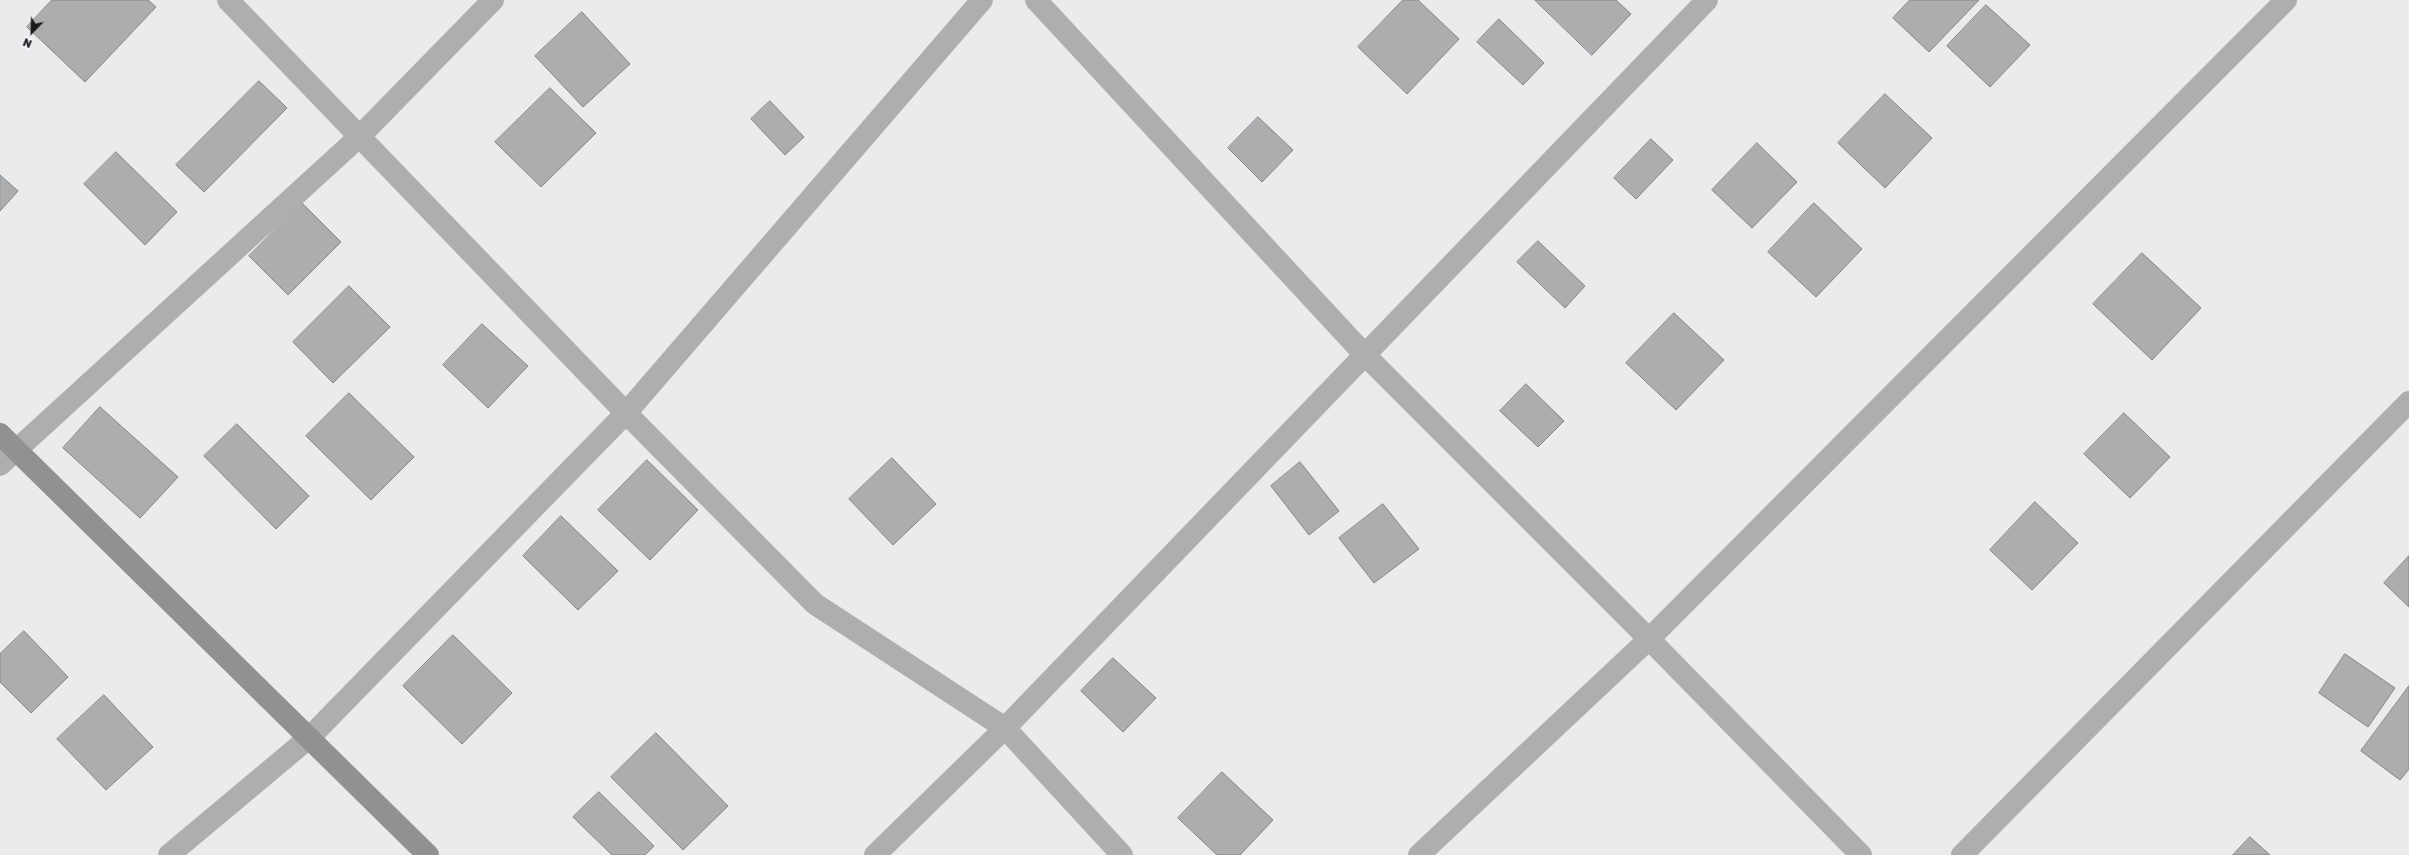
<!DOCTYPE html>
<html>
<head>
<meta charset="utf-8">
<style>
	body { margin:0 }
	#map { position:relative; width:2409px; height:855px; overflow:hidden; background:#e9ebed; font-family:"Golos Text",sans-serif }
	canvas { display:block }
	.north { position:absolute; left:12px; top:12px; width:40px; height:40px; -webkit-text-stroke:3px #f6f8fb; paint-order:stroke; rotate:203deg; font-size:11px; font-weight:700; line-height:16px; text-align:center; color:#191a1b }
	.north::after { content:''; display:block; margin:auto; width:14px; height:18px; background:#191a1b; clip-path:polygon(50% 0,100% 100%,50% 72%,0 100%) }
</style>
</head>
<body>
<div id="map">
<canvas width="2409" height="855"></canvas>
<div class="north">N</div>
</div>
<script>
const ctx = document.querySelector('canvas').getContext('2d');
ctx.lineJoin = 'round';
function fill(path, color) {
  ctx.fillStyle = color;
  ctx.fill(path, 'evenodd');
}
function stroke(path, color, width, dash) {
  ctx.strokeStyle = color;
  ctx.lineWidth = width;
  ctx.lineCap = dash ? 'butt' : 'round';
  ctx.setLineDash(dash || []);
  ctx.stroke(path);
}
const building = new Path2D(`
	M52,0H148L156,7L85,82L27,27Z
	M1403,0H1418L1459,39L1407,94L1358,47Z
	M1535,0H1616L1631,14L1592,55Z
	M1910,0H1979L1929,52L1893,18Z
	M1986,5L2030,45L1990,87L1947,46Z
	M582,12L630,64L583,107L535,56Z
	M1499,19L1544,63L1523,85L1477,42Z
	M259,81L287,108L204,192L176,165Z
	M550,88L596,133L541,187L495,142Z
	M1885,94L1932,138L1885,188L1838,143Z
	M770,101L804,137L785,155L751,119Z
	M1258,117L1293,150L1262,182L1228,148Z
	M1651,139L1673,160L1636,199L1614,178Z
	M1757,143L1797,182L1752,228L1712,190Z
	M116,152L177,212L145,245L84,184Z
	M0,175L18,191L0,211Z
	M302,203L341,242L288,295L249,256Z
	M1814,203L1862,249L1816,297L1768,252Z
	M1538,241L1585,286L1565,308L1517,262Z
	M2142,253L2201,308L2152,360L2093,304Z
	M349,286L390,327L333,383L293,342Z
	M1674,313L1724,360L1676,410L1626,363Z
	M482,324L528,366L488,408L443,365Z
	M1526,384L1564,421L1538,447L1500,411Z
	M349,393L414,457L371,500L306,436Z
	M100,407L178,477L140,518L63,448Z
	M2124,413L2170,457L2130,498L2084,454Z
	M237,424L309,496L276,529L204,456Z
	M892,458L936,504L893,545L849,499Z
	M647,460L698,510L650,560L598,510Z
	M1300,462L1339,511L1309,535L1271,486Z
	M2035,502L2078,543L2032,590L1990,550Z
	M1383,504L1419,549L1374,583L1339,538Z
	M561,516L618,571L578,610L523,556Z
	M2409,556V607L2384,583Z
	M24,631L68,677L31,713L0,682V654Z
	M453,635L512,693L462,744L403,686Z
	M2345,654L2395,688L2368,727L2319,693Z
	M1113,658L1156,698L1123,732L1081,691Z
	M2409,686V769L2400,780L2361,751Z
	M104,695L153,747L106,790L57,739Z
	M656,733L728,806L683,850L611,777Z
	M1222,772L1273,820L1240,855H1217L1178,818Z
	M599,792L654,846L645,855H612L573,817Z
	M2250,837L2270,855H2233Z`);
const street = new Path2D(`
	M228,0L626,413L815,604L1005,728L1122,855
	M1036,0L1365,355L1649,639L1861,855
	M0,465L360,136L493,0
	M169,855L310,737L626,413L982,0
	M875,855L1005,728L1707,0
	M1419,855L1649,639L2286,0
	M1962,855L2409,402`);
const secondary = new Path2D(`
	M0,434L428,855`);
fill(building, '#abadaf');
stroke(building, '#838587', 1);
stroke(street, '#afaeae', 22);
stroke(secondary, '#929090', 22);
</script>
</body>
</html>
